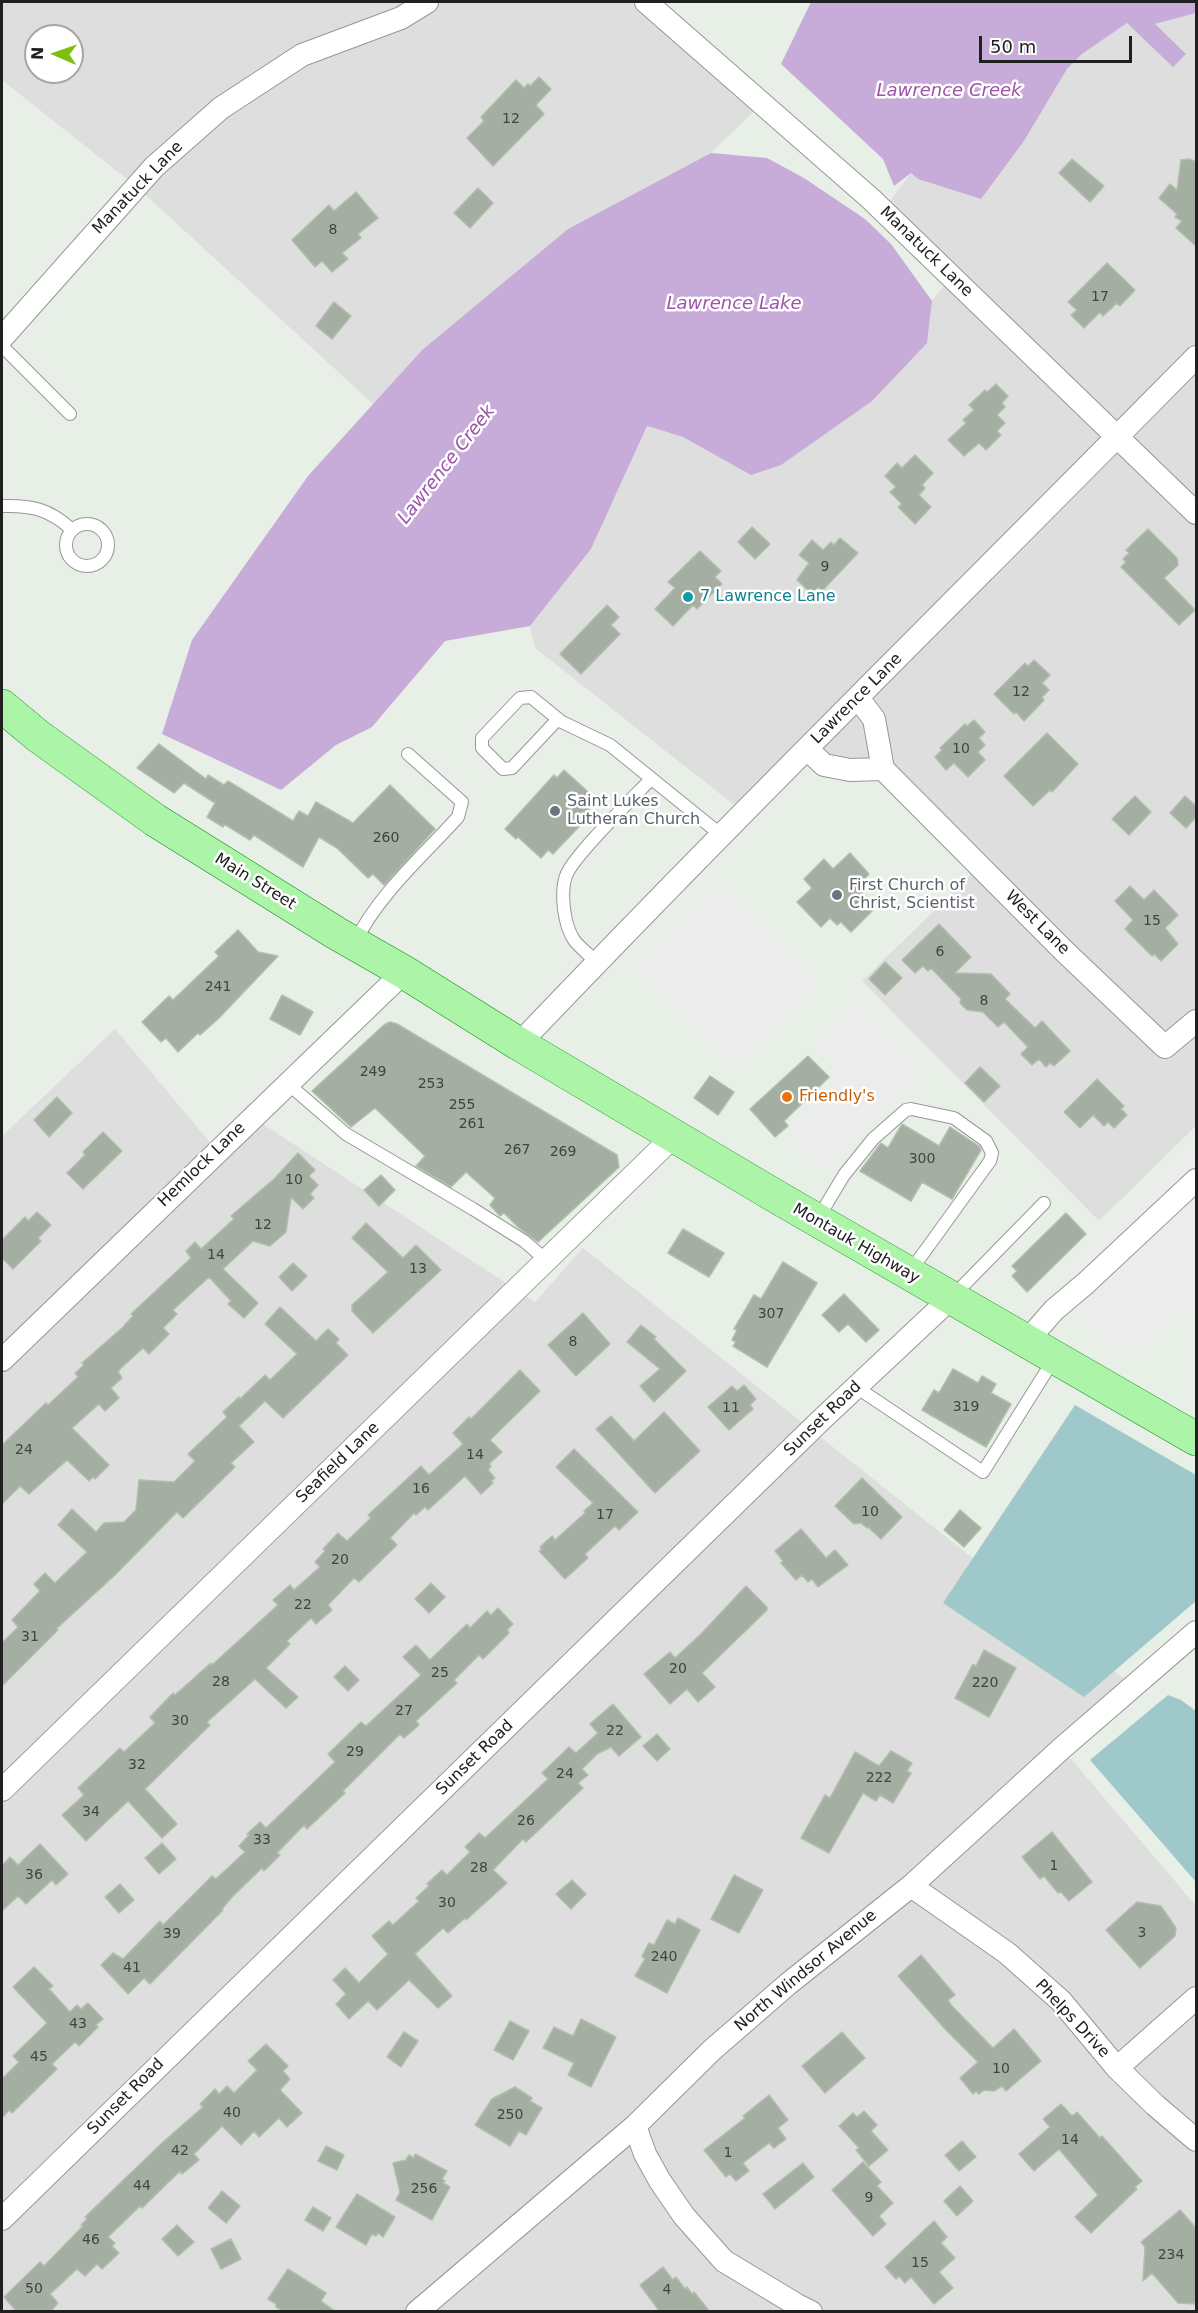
<!DOCTYPE html>
<html>
<head>
<meta charset="utf-8">
<style>
	body { margin:0 }
	#map { position:relative; width:1198px; height:2313px; overflow:hidden; background:#e7efe7; font-family:"DejaVu Sans",sans-serif }
	canvas { display:block }
	.frame { position:absolute; inset:0; border:3px solid #202020; pointer-events:none }
	.north { position:absolute; left:24px; top:24px; width:60px; height:60px; box-sizing:border-box; background:#fff; border:2px solid #a6a6a6; border-radius:50%; rotate:272deg; font-size:16px; font-weight:700; line-height:24px; text-align:center; color:#202020 }
	.north::after { content:''; display:block; margin:auto; width:21px; height:27px; background:#7ebf11; clip-path:polygon(50% 0,100% 100%,50% 72%,0 100%) }
	.scale { position:absolute; left:979px; top:36px; width:153px; height:27px; box-sizing:border-box; border:3px solid #202020; border-top:0; padding-left:8px; font-size:18px; line-height:21px; white-space:nowrap; color:#202020; -webkit-text-stroke:4px #fff; paint-order:stroke }
</style>
</head>
<body>
<div id="map">
<canvas width="1198" height="2313"></canvas>
<div class="frame"></div>
<div class="north">N</div>
<div class="scale">50 m</div>
</div>
<script>
const ctx = document.querySelector('canvas').getContext('2d');
ctx.lineJoin = 'round';
function fill(path, color) {
  ctx.fillStyle = color;
  ctx.fill(path, 'evenodd');
}
function stroke(path, color, width, dash) {
  ctx.strokeStyle = color;
  ctx.lineWidth = width;
  ctx.lineCap = dash ? 'butt' : 'round';
  ctx.setLineDash(dash || []);
  ctx.stroke(path);
}
function label(font, color, halo, rows, align = 'center') {
  ctx.font = font + ' "DejaVu Sans",sans-serif';
  ctx.lineWidth = 5;
  ctx.setLineDash([]);
  ctx.textBaseline = 'middle';
  ctx.strokeStyle = halo;
  ctx.fillStyle = color;
  for (const [text, x, y, turn = 0] of rows) {
    ctx.save();
    ctx.translate(x, y);
    ctx.rotate((+turn || 0) * Math.PI / 180);
    ctx.textAlign = isNaN(turn) ? turn : align;
    if (halo) ctx.strokeText(text, 0, 0);
    ctx.fillText(text, 0, 0);
    ctx.restore();
  }
}
const residential = new Path2D(`
	M2,2H646L762,103L711,153L568,229L422,350L373,404L137,187L2,80ZM36,36H72V72H36Z
	M1196,13V1126L1099,1221L862,981L980,866L883,769L807,749L743,812L535,648L530,626L591,549L647,426L683,437L751,475L927,343L932,301L952,276L883,210L911,173L918,179L981,199L1024,141L1067,69L1082,54L1127,23L1155,24Z
	M115,1029L217,1151L252,1117L535,1302L583,1248L1127,1681L1066,1753L1196,1906V2311L2,2312V1136Z`);
const forest = new Path2D(`
	M1075,1405L1196,1475V1601L1084,1697L943,1603Z
	M1168,1695L1181,1700L1196,1711V1882L1090,1760Z`);
const parking = new Path2D(`
	M723,884L816,980L731,1065L637,969Z
	M856,1004L923,1072L829,1167L809,1162L781,1135L843,1071L816,1045Z
	M1184,1149L1196,1162V1298L1146,1349L1135,1339L1119,1354L1059,1294L1075,1278L1066,1268Z`);
const water = new Path2D(`
	M811,2H1196V13L1155,24L1186,54L1173,67L1127,23L1082,54L1067,69L1024,141L981,199L918,179L911,173L894,186L883,159L781,64Z
	M711,153L767,158L804,178L865,219L891,244L932,301L927,343L872,401L781,465L751,475L683,437L647,426L591,549L530,626L445,641L372,727L336,745L281,790L162,734L192,640L308,476L422,350L568,229Z`);
const building = new Path2D(`
	M539,77L551,89L536,105L544,114L493,166L467,138L484,121L481,117L516,80L524,88L528,84L530,86Z
	M1072,159L1104,186L1090,202L1059,173Z
	M1189,159L1197,162V247L1176,228L1182,221L1175,217L1177,214L1159,198L1170,184L1177,190L1181,160Z
	M478,188L493,203L470,228L454,213Z
	M356,192L378,218L358,234L361,238L342,253L348,259L332,272L322,261L315,267L292,240L329,205L334,211Z
	M1107,263L1135,290L1120,306L1117,303L1103,316L1100,312L1084,328L1071,315L1077,310L1068,302Z
	M334,302L351,316L332,339L316,326Z
	M996,384L1008,396L1002,403L1005,407L997,415L1005,423L997,431L1001,435L986,450L979,443L964,456L948,440L966,423L963,420L974,410L969,405L985,390L987,392Z
	M915,455L933,473L922,485L925,488L919,495L931,507L915,524L898,507L902,504L890,492L896,487L885,476L897,463L902,468Z
	M752,527L770,544L755,559L738,542Z
	M1148,529L1177,558L1178,565L1164,578L1195,610L1179,625L1121,567L1126,562L1123,559L1129,553L1126,550Z
	M840,538L858,553L822,591L818,587L812,594L797,580L809,563L799,555L812,540L823,550L831,542L834,545Z
	M700,551L721,571L715,577L722,584L697,609L693,605L673,626L655,609L675,588L668,582Z
	M607,605L619,617L611,625L620,634L581,674L560,654Z
	M1034,660L1050,675L1042,683L1049,690L1042,697L1044,700L1024,721L1016,712L1014,714L994,694L1025,663L1028,666Z
	M974,720L985,732L979,738L985,745L978,752L985,760L968,777L954,763L946,770L935,757L942,750L940,748L965,724L967,726Z
	M1047,733L1078,764L1052,792L1050,790L1033,806L1004,776Z
	M159,744L206,779L208,775L224,785L228,781L293,821L299,811L308,816L316,802L353,823L390,785L435,829L384,885L373,874L368,878L337,848L319,837L303,867L254,835L250,840L224,824L223,827L207,817L215,803L184,783L174,793L137,768Z
	M564,770L597,800L588,810L592,813L553,854L548,850L541,858L518,837L516,839L505,829L554,775L557,778Z
	M1135,796L1151,812L1129,835L1112,819Z
	M1185,796L1197,807V816L1186,828L1170,813Z
	M850,853L869,874L857,887L876,907L851,932L841,922L837,925L830,918L821,927L797,902L812,888L804,879L824,859L833,869Z
	M1130,886L1144,900L1154,890L1178,915L1165,928L1178,944L1161,961L1154,954L1152,956L1125,929L1133,920L1115,901Z
	M939,924L971,957L955,973L991,974L1010,994L1005,999L1035,1028L1042,1021L1070,1051L1054,1066L1050,1063L1046,1067L1039,1059L1032,1065L1021,1054L1028,1047L1004,1022L998,1027L983,1012L967,1010L960,1003L961,999L931,968L928,971L923,966L915,973L902,960Z
	M238,930L258,952L278,956L219,1018L200,1035L198,1033L178,1052L166,1038L161,1042L142,1022L169,996L173,1000L219,956L215,952Z
	M885,962L902,978L885,995L869,979Z
	M282,995L313,1012L300,1035L270,1019Z
	M390,1022L397,1024L617,1155L619,1167L538,1242L518,1227L504,1213L500,1216L490,1205L495,1198L466,1172L451,1187L416,1166L425,1156L375,1108L351,1127L312,1091L384,1025Z
	M808,1056L829,1077L784,1121L788,1126L775,1137L750,1109Z
	M980,1067L1000,1086L984,1102L965,1083Z
	M710,1076L734,1092L718,1115L694,1098Z
	M1097,1079L1124,1106L1121,1109L1127,1115L1114,1128L1108,1122L1104,1126L1093,1115L1080,1128L1064,1112Z
	M57,1097L72,1113L49,1137L34,1120Z
	M902,1124L939,1146L950,1127L980,1147L981,1150L952,1199L922,1182L911,1201L860,1171L881,1143L888,1148Z
	M103,1132L122,1151L83,1189L67,1173L85,1155L83,1152Z
	M298,1153L315,1170L309,1176L318,1185L310,1194L314,1198L303,1209L291,1197L286,1232L270,1246L253,1241L223,1269L258,1303L244,1318L228,1304L231,1301L209,1277L173,1310L177,1314L163,1328L169,1334L149,1354L143,1348L120,1369L118,1372L122,1378L111,1388L119,1398L105,1411L99,1404L72,1428L109,1465L95,1479L93,1477L89,1481L67,1460L29,1494L20,1486L2,1504V1445L46,1403L48,1405L78,1377L75,1373L84,1365L82,1363L122,1328L133,1316L131,1314L191,1258L186,1251L195,1242L201,1249L234,1219L231,1216L274,1179Z
	M381,1175L395,1190L379,1206L364,1190Z
	M37,1212L51,1225L38,1238L41,1241L13,1269L2,1258V1240L25,1217L28,1221Z
	M1066,1213L1086,1234L1027,1292L1012,1276L1017,1271L1012,1266Z
	M366,1223L403,1258L416,1245L441,1270L373,1333L352,1311V1305L388,1272L352,1238Z
	M683,1229L724,1253L709,1277L668,1253Z
	M783,1262L817,1283L767,1367L733,1346L736,1342L732,1340L737,1330L734,1329L754,1295L761,1299Z
	M293,1263L307,1276L292,1291L279,1277Z
	M844,1294L879,1330L866,1342L848,1324L839,1332L822,1315Z
	M280,1307L316,1341L328,1329L339,1339L336,1343L348,1355L283,1418L265,1401L239,1426L254,1442L231,1463L235,1467L183,1518L177,1512L115,1575L56,1629L58,1630L2,1686V1643L18,1627L12,1620L40,1591L34,1584L45,1573L55,1583L87,1552L58,1525L72,1509L96,1532L104,1523L124,1522L136,1510L139,1480L174,1482L195,1461L188,1454L227,1417L223,1412L239,1397L240,1399L265,1375L270,1380L297,1354L265,1324Z
	M583,1313L610,1344L576,1376L548,1345Z
	M641,1325L656,1337L654,1339L686,1371L654,1402L640,1386L660,1369L627,1342Z
	M953,1369L978,1383L982,1376L996,1384L991,1393L1011,1404L986,1447L922,1410L934,1390L939,1393Z
	M520,1370L540,1391L490,1440L502,1452L489,1464L491,1466L488,1470L495,1478L491,1481L493,1483L481,1494L465,1476L428,1510L425,1507L416,1515L414,1513L390,1538L397,1545L359,1582L354,1578L328,1605L332,1610L316,1624L311,1618L287,1641L290,1644L266,1668L298,1697L286,1708L255,1679L207,1722L210,1725L145,1789L177,1824L162,1838L128,1801L86,1841L62,1815L84,1795L78,1788L120,1748L124,1752L155,1723L150,1717L173,1693L175,1695L211,1663L212,1665L278,1605L273,1600L290,1585L294,1590L320,1567L315,1562L325,1551L323,1549L338,1533L347,1541L371,1518L368,1515L421,1466L429,1475L463,1444L453,1433L469,1417L471,1419Z
	M744,1385L756,1399L750,1405L753,1409L729,1430L708,1407L732,1386L737,1391Z
	M664,1412L700,1451L655,1493L596,1429L611,1416L634,1441Z
	M574,1449L638,1512L619,1530L615,1526L585,1554L588,1558L565,1579L539,1551L542,1549L540,1547L552,1536L555,1540L585,1513L584,1511L593,1503L556,1467Z
	M862,1478L902,1517L881,1539L868,1527L867,1528L861,1523L854,1524L835,1506Z
	M960,1510L981,1528L964,1547L944,1530Z
	M801,1529L826,1558L835,1550L848,1565L818,1587L812,1579L808,1582L802,1575L796,1580L781,1563L783,1561L775,1551Z
	M431,1583L445,1597L429,1613L415,1599Z
	M746,1586L767,1607V1610L702,1673L715,1687L698,1702L687,1689L670,1704L644,1674L670,1652L675,1658L701,1634Z
	M498,1608L513,1624L507,1630L509,1633L483,1659L479,1655L454,1680L457,1683L416,1721L419,1725L404,1738L400,1734L343,1791L345,1793L307,1829L304,1825L277,1853L280,1855L264,1871L262,1868L233,1896L222,1909L223,1910L150,1984L144,1978L128,1994L101,1965L113,1953L123,1959L160,1921L163,1925L212,1876L216,1879L245,1852L239,1846L249,1835L247,1834L260,1822L266,1828L335,1762L328,1754L361,1722L366,1726L421,1675L403,1657L416,1645L430,1660L467,1624L470,1628L487,1611L491,1615Z
	M984,1650L1016,1668L989,1717L955,1698L973,1664L976,1666Z
	M345,1666L359,1680L348,1691L334,1677Z
	M613,1704L641,1737L619,1756L611,1747L597,1754L582,1769L588,1775L578,1783L583,1788L526,1842L523,1839L493,1870L507,1883L466,1920L465,1918L448,1933L443,1928L415,1954L452,1996L438,2008L409,1980L377,2010L368,2001L349,2019L336,2004L346,1994L333,1980L345,1968L359,1983L388,1954L372,1936L389,1921L393,1925L419,1901L416,1898L429,1886L427,1884L442,1870L447,1875L470,1852L465,1847L479,1833L485,1838L548,1779L542,1773L569,1747L576,1753L598,1733L590,1724Z
	M657,1734L670,1749L657,1761L643,1746Z
	M891,1751L912,1763L907,1771L911,1773L893,1803L880,1795L876,1801L863,1793L829,1853L801,1838L825,1795L830,1798L855,1752L879,1766Z
	M1052,1832L1092,1882L1069,1901L1061,1892L1058,1893L1044,1876L1040,1879L1022,1857Z
	M162,1843L176,1859L159,1874L145,1858Z
	M40,1844L68,1874L56,1885L52,1880L26,1904L18,1896L2,1911V1866L10,1857L18,1865Z
	M734,1875L763,1890L739,1933L711,1919Z
	M572,1880L586,1894L571,1909L556,1894Z
	M120,1884L134,1900L119,1913L105,1897Z
	M1137,1902L1161,1906L1176,1928L1175,1936L1140,1968L1106,1930Z
	M678,1918L700,1930L667,1993L635,1976L645,1959L642,1956L649,1943L654,1945L667,1920L675,1924Z
	M921,1955L955,1995L948,2000L951,2005L993,2048L1014,2029L1041,2061L1006,2091L1002,2086L994,2091L984,2090L979,2094L976,2091L973,2094L960,2078L978,2062L946,2030L898,1976Z
	M34,1967L53,1986L49,1989L70,2012L77,2005L81,2009L88,2003L103,2019L96,2025L98,2027L79,2046L75,2042L52,2064L57,2069L12,2113L9,2110L2,2118V2079L19,2062L13,2056L47,2023L13,1987Z
	M581,2019L616,2037L591,2087L568,2075L574,2063L543,2048L554,2027L573,2036Z
	M510,2021L529,2031L513,2060L494,2050Z
	M404,2032L418,2041L401,2067L387,2057Z
	M842,2032L865,2058L825,2093L802,2066Z
	M266,2044L288,2066L283,2071L290,2079L280,2090L302,2113L287,2127L279,2118L259,2137L254,2131L241,2145L222,2126L194,2154L199,2160L182,2174L180,2171L142,2208L140,2206L108,2237L115,2243L112,2246L119,2253L102,2269L97,2264L85,2276L77,2269L50,2294L58,2303L50,2312H17L4,2297L40,2262L44,2266L83,2226L81,2225L87,2219L85,2217L162,2143L203,2107L200,2104L215,2089L219,2094L227,2086L234,2093L257,2070L248,2061Z
	M515,2087L532,2098L530,2101L542,2108L526,2135L519,2131L510,2146L475,2125L492,2099Z
	M769,2095L788,2120L778,2128L786,2139L774,2148L769,2143L743,2163L749,2171L736,2181L730,2174L726,2177L704,2150L745,2118L743,2116Z
	M1061,2104L1072,2116L1077,2112L1100,2138L1102,2136L1142,2181L1135,2187L1137,2189L1091,2233L1075,2217L1098,2195L1059,2149L1034,2171L1019,2154L1050,2127L1043,2119Z
	M864,2111L877,2125L871,2131L888,2150L869,2166L856,2150L859,2148L839,2126L853,2113L857,2117Z
	M962,2141L976,2157L959,2171L945,2155Z
	M326,2146L344,2155L337,2170L318,2161Z
	M415,2154L447,2171L442,2179L445,2181L443,2183L450,2187L432,2220L396,2200L400,2192L393,2163L406,2160L409,2155L414,2158Z
	M863,2162L881,2182L877,2186L893,2203L879,2216L886,2224L873,2236L832,2190Z
	M803,2163L814,2177L775,2209L763,2194Z
	M960,2186L973,2201L957,2216L944,2201Z
	M222,2191L240,2206L226,2223L208,2208Z
	M357,2194L395,2217L383,2237L378,2233L376,2236L372,2234L366,2245L336,2227Z
	M313,2207L331,2218L323,2231L305,2220Z
	M1180,2210L1197,2229V2304L1178,2303L1152,2273L1143,2281L1145,2247L1141,2242Z
	M934,2221L947,2237L941,2243L955,2258L939,2272L953,2288L934,2304L911,2277L905,2283L899,2276L896,2279L885,2267Z
	M177,2225L194,2242L178,2256L162,2239Z
	M231,2239L241,2259L221,2269L211,2249Z
	M663,2267L673,2280L676,2277L685,2289L687,2287L692,2294L694,2292L710,2312H660L640,2285Z
	M288,2269L326,2293L321,2301L336,2312H284L276,2307V2304L268,2299Z`);
const service = new Path2D(`
	M2,346L70,414
	M2,506C31,505 50,509 72,530
	M66 545a21 21 0 1 1 42 0a21 21 0 1 1-42 0Z
	M558,719L512,768L503,769L482,748V738L520,698L531,697L558,719L562,722L610,745L720,834
	M355,942C379,894 422,857 458,817L462,802L408,754
	M597,963C590,955 580,948 574,940C564,925 560,893 566,876C572,857 634,797 651,779
	M287,1083L346,1134L473,1209L524,1241L546,1260
	M817,1220L844,1175L873,1139L906,1110L911,1109L954,1118L986,1141L992,1153L990,1161L909,1273
	M953,1296L1044,1203
	M856,1387L983,1472L1054,1359`);
const minor = new Path2D(`
	M646,2L871,199L1196,513
	M2,338L154,167L221,108L302,55L401,18L427,2
	M858,698L874,719L883,769L1063,950L1165,1047L1196,1021
	M807,749L824,765L850,770L883,769
	M519,1044C741,811 970,586 1196,357
	M1026,1342L1054,1310L1086,1283L1196,1180
	M2,1360L404,972
	M2,1790L674,1136
	M911,1886L1007,1953L1061,2001L1117,2068L1155,2105L1196,2140
	M1117,2068L1196,1998
	M635,2126L645,2154L660,2181L684,2216L724,2261L797,2305L811,2312
	M2,2219L821,1420L950,1299
	M417,2312L635,2126L712,2050L788,1984L911,1886L1061,1749L1196,1632`);
const primary = new Path2D(`
	M2,706L38,736L155,820L336,933L404,972L519,1044L777,1197L1196,1439`);
const markers = [
	[688,597,6,"#0f9aa8"],
	[555,811,6,"#6b7280"],
	[837,895,6,"#6b7280"],
	[787,1097,6,"#e8710a"]
];
const numberNames = [
	["12",511,119],
	["8",333,230],
	["17",1100,297],
	["9",825,567],
	["12",1021,692],
	["10",961,749],
	["260",386,838],
	["15",1152,921],
	["6",940,952],
	["241",218,987],
	["8",984,1001],
	["249",373,1072],
	["253",431,1084],
	["255",462,1105],
	["261",472,1124],
	["267",517,1150],
	["269",563,1152],
	["300",922,1159],
	["10",294,1180],
	["12",263,1225],
	["14",216,1255],
	["13",418,1269],
	["307",771,1314],
	["8",573,1342],
	["319",966,1407],
	["11",731,1408],
	["24",24,1450],
	["14",475,1455],
	["16",421,1489],
	["10",870,1512],
	["17",605,1515],
	["20",340,1560],
	["22",303,1605],
	["31",30,1637],
	["20",678,1669],
	["25",440,1673],
	["28",221,1682],
	["220",985,1683],
	["27",404,1711],
	["30",180,1721],
	["22",615,1731],
	["29",355,1752],
	["32",137,1765],
	["24",565,1774],
	["222",879,1778],
	["34",91,1812],
	["26",526,1821],
	["33",262,1840],
	["1",1054,1866],
	["28",479,1868],
	["36",34,1875],
	["30",447,1903],
	["3",1142,1933],
	["39",172,1934],
	["240",664,1957],
	["41",132,1968],
	["43",78,2024],
	["45",39,2057],
	["10",1001,2069],
	["40",232,2113],
	["250",510,2115],
	["14",1070,2140],
	["42",180,2151],
	["1",728,2153],
	["44",142,2186],
	["256",424,2189],
	["9",869,2198],
	["46",91,2240],
	["234",1171,2255],
	["15",920,2263],
	["50",34,2289],
	["4",667,2290]
];
const streetNames = [
	["Manatuck Lane",138,188,-46],
	["Manatuck Lane",926,252,44],
	["Lawrence Lane",857,699,-45],
	["Main Street",255,882,32],
	["West Lane",1037,923,45],
	["Hemlock Lane",202,1165,-44],
	["Montauk Highway",856,1244,30],
	["Sunset Road",823,1419,-44],
	["Seafield Lane",338,1463,-44],
	["Sunset Road",475,1758,-44],
	["North Windsor Avenue",806,1971,-40],
	["Phelps Drive",1072,2019,47],
	["Sunset Road",126,2097,-45]
];
const cultureNames = [
	["7 Lawrence Lane",700,597]
];
const worshipNames = [
	["Saint Lukes",567,802],
	["Lutheran Church",567,820],
	["First Church of",849,886],
	["Christ, Scientist",849,904]
];
const foodNames = [
	["Friendly's",799,1097]
];
const waterNames = [
	["Lawrence Creek",949,91],
	["Lawrence Lake",734,304],
	["Lawrence Creek",447,465,-52]
];
fill(residential, '#dddedd');
fill(forest, '#9fc8cb');
fill(parking, '#ececec');
fill(water, '#c7abd9');
fill(building, '#a5aea3');
stroke(building, '#aec0aa', 1.5);
stroke(service, '#979797', 14);
stroke(minor, '#979797', 24);
stroke(primary, '#0d8f12', 34);
stroke(service, '#fff', 12);
stroke(minor, '#fff', 22);
stroke(primary, '#acf4a7', 33);
for (const [x, y, r, color] of markers) {
  const dot = new Path2D();
  dot.arc(x, y, r, 0, 2 * Math.PI);
  ctx.fillStyle = color;
  ctx.fill(dot);
  stroke(dot, '#fff', 2);
}
label('14px', '#414441', null, numberNames);
label('16px', '#202020', '#fff', streetNames);
label('16px', '#0d838f', '#fff', cultureNames, 'left');
label('16px', '#5b616d', '#fff', worshipNames, 'left');
label('16px', '#c56008', '#fff', foodNames, 'left');
label('italic 18px', '#9d53a8', '#fff', waterNames);
</script>
</body>
</html>
